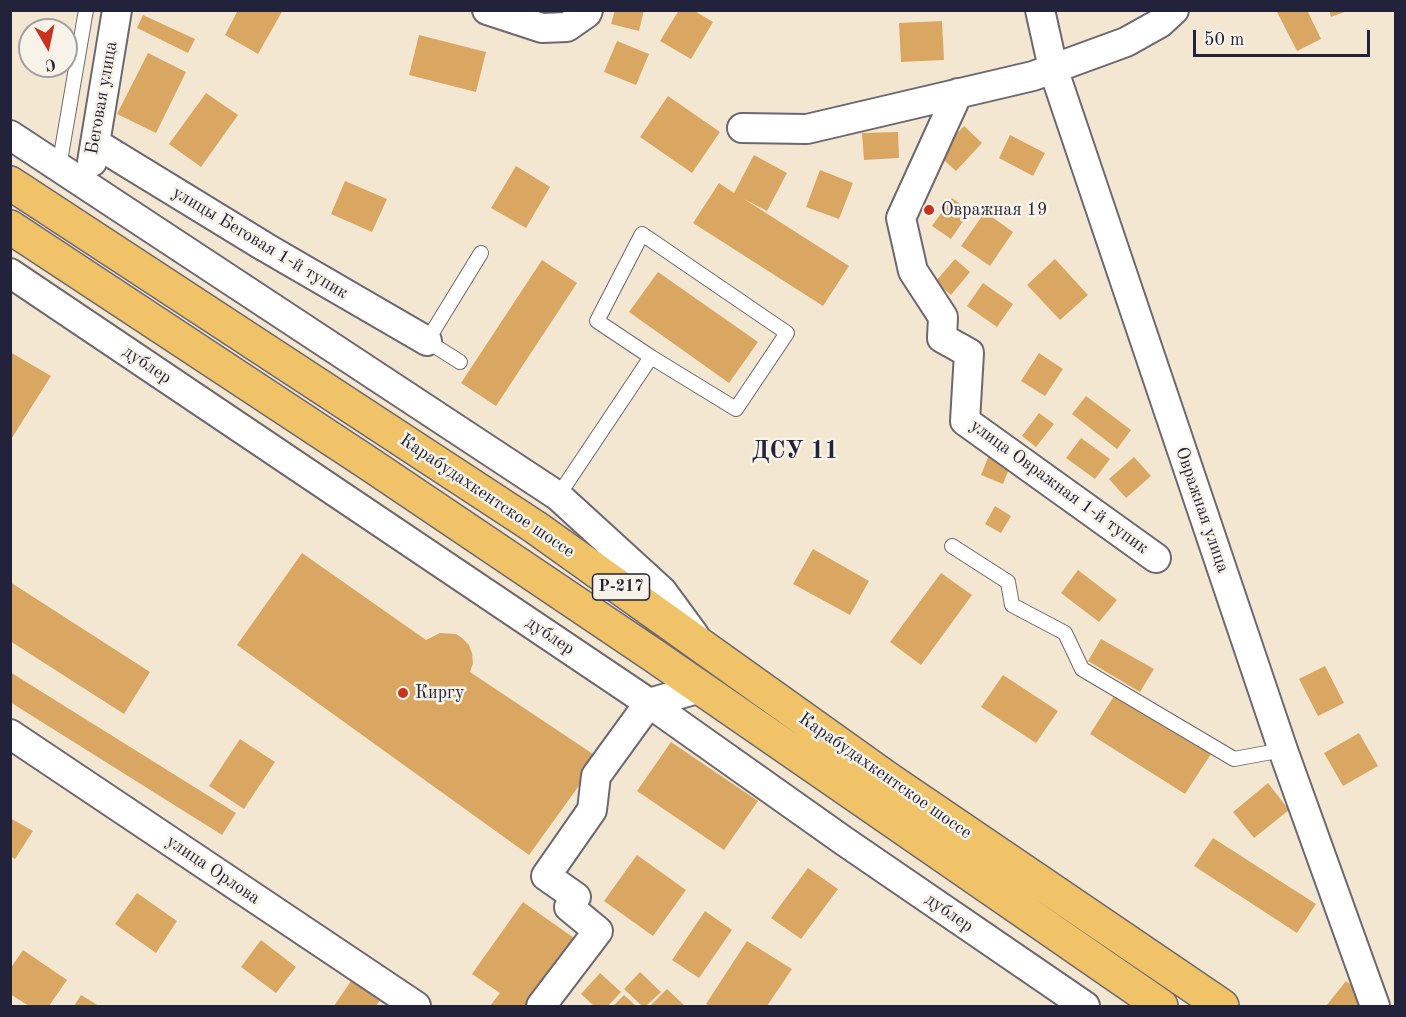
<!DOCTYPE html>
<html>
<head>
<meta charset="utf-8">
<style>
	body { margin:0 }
	#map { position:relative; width:1406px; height:1017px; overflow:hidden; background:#f4e7d2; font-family:"Old Standard TT",serif }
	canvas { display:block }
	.frame { position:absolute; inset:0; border:12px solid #22223b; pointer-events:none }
	.north { position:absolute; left:18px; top:18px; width:60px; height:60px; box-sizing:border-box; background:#f7f3e8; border:2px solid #a29fa3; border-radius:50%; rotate:171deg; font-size:16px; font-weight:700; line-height:24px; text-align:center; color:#22223b }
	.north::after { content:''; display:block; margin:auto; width:21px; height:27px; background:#c8321e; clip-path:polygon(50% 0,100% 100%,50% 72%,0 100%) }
	.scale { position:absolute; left:1193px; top:30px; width:177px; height:27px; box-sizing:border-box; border:3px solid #22223b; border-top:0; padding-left:8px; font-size:18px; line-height:21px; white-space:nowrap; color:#22223b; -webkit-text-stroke:4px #f7f3e8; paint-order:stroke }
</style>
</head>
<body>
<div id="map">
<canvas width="1406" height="1017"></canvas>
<div class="frame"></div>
<div class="north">С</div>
<div class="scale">50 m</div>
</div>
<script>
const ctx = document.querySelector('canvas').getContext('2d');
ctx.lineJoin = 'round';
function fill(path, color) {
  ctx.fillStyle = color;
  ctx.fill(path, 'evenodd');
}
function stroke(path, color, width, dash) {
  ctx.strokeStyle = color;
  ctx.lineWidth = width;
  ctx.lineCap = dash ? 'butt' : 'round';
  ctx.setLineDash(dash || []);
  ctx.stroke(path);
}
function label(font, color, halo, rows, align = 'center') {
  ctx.font = font + ' "Old Standard TT",serif';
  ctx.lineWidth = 5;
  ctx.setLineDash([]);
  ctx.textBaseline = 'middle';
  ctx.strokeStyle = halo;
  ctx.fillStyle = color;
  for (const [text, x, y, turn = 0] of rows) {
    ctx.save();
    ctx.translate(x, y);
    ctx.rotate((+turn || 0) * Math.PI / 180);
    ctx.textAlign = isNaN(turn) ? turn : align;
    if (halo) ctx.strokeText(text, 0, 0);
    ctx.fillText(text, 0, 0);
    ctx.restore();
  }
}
const building = new Path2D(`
	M238,10H283L258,54L225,35Z
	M615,10H644L639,31L611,24Z
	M679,10H693L713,22L691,59L660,41Z
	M1276,10H1307L1321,39L1297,51Z
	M1329,10H1347V11L1331,17Z
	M143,15L195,39L188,53L137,28Z
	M942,21L944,60L901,62L899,23Z
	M419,35L486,52L476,92L409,75Z
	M617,41L649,54L636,85L604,72Z
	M148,53L186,72L156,133L117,114Z
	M206,93L238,115L201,167L169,144Z
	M668,96L720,132L692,173L640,137Z
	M964,126L982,143L956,171L937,154Z
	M898,132L899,158L864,160L862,133Z
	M1010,135L1045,153L1033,176L999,158Z
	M754,155L787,173L767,211L744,199L849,266L823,306L693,223L719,183L734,193Z
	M516,166L550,187L526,228L491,208Z
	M820,170L853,183L839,219L806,207Z
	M345,181L387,199L372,232L331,214Z
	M952,198L970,211L951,239L932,226Z
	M985,212L1013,232L990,266L961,246Z
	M955,259L970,272L951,295L935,282Z
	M1055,259L1088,295L1060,320L1027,285Z
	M542,260L577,283L496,406L461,383Z
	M658,272L758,342L729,383L629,312Z
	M983,283L1013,304L997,327L967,306Z
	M10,352L51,376L10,441Z
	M1039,353L1063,369L1045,396L1021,381Z
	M1086,396L1131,430L1117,449L1072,414Z
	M1039,413L1054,424L1036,447L1022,436Z
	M1081,438L1110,459L1095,479L1066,458Z
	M991,450L1013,459L1003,484L981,475Z
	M1134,457L1151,476L1126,498L1109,479Z
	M995,506L1011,516L1001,533L985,524Z
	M813,549L869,581L850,615L793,584Z
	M302,553L426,640L440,633L456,634L462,638L469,645L472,653L473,663L470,672L599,758L529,855L237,645Z
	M1078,570L1117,600L1099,622L1061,593Z
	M941,573L972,595L921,665L890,642Z
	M10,582L150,672L124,714L10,641Z
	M1101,639L1154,669L1140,692L1088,661Z
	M1325,666L1344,703L1318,716L1299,679Z
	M10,672L236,813L222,835L10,702Z
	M1003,675L1058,711L1036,743L981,707Z
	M1116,693L1211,754L1185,794L1090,734Z
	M1359,733L1378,766L1343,786L1324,753Z
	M240,739L275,762L244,809L209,786Z
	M671,742L758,801L724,850L637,791Z
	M1268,783L1289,810L1254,838L1233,812Z
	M10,818L33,831L15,859L10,856Z
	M1213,838L1316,904L1297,933L1194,866Z
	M637,855L686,890L653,936L604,901Z
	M808,868L838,889L801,939L771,918Z
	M137,893L177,921L156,953L115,924Z
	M523,902L574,938L526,1006H490L500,993L472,974Z
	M705,911L732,930L699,978L672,960Z
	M261,940L296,967L276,993L241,967Z
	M747,941L792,969L767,1006H710L706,1004Z
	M23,950L67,980L49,1006H29L10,994V969Z
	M640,972L661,992L646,1006H642L624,989Z
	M600,973L621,992L608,1006H594L581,994Z
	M351,981L380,1000L376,1006H334Z
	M1346,981L1365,995L1357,1006H1326Z
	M667,989L685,1006H650Z
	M81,995L99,1006H74Z
	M624,995L636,1006H613Z`);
const service = new Path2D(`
	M59,167L86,10
	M460,362L427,341L481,253
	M558,496L651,357L597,321L642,234L787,333L736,409L651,357
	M952,546L1008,582L1012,605L1065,633L1082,669L1234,759L1283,750`);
const minor = new Path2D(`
	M487,10L542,28L567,27L587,13L588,10
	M1040,10L1053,68L1283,750L1375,1006
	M958,93L901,218L913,271L943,317L942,338L969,353L965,421L1156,558
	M742,128L807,129L1033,76L1126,42L1160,23L1174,10
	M10,135L558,496L662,591L695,636
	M95,143L265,247L427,341
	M92,162L117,10
	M10,273L649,703L844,841L1085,1006
	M10,734L416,1006
	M541,1006L598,931L569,907L576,897L546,876L592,810L596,776L649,703L701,688`);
const trunk = new Path2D(`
	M10,183L535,527L888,779L1222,1006
	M10,227L371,465L653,655L1161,1006`);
const markers = [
	[929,210,6,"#c8321e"],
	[403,693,6,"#c8321e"]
];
const shields = [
	[621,587,57]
];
const shieldNames = [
	["Р-217",621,587]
];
const streetNames = [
	["Беговая улица",102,98,-80],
	["улицы Беговая 1-й тупик",260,243,31],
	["дублер",147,365,34],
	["улица Овражная 1-й тупик",1059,487,36],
	["Карабудахкентское шоссе",487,496,34],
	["Овражная улица",1202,510,71],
	["дублер",550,636,34],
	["Карабудахкентское шоссе",885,776,35],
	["улица Орлова",213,870,34],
	["дублер",949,913,35]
];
const poiNames = [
	["Овражная 19",941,210],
	["Киргу",415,693]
];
const districtNames = [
	["ДСУ 11",795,452]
];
fill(building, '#daa763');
stroke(service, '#6c6770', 16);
stroke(minor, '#6c6770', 32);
stroke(trunk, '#6c6770', 36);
stroke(service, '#fff', 14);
stroke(minor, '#fff', 28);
stroke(trunk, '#f1c369', 33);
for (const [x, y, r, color] of markers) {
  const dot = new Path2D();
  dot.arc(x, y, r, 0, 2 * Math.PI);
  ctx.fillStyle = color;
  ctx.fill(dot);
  stroke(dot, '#f7f3e8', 2);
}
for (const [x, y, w] of shields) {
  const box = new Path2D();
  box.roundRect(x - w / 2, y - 13, w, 26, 4.5);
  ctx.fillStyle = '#f7f3e8';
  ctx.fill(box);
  stroke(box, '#22223b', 1.5);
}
label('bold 16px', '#22223b', null, shieldNames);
label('18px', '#22223b', '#f7f3e8', streetNames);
label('18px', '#22223b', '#f7f3e8', poiNames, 'left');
label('bold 24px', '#22223b', '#f7f3e8', districtNames);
</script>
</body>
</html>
